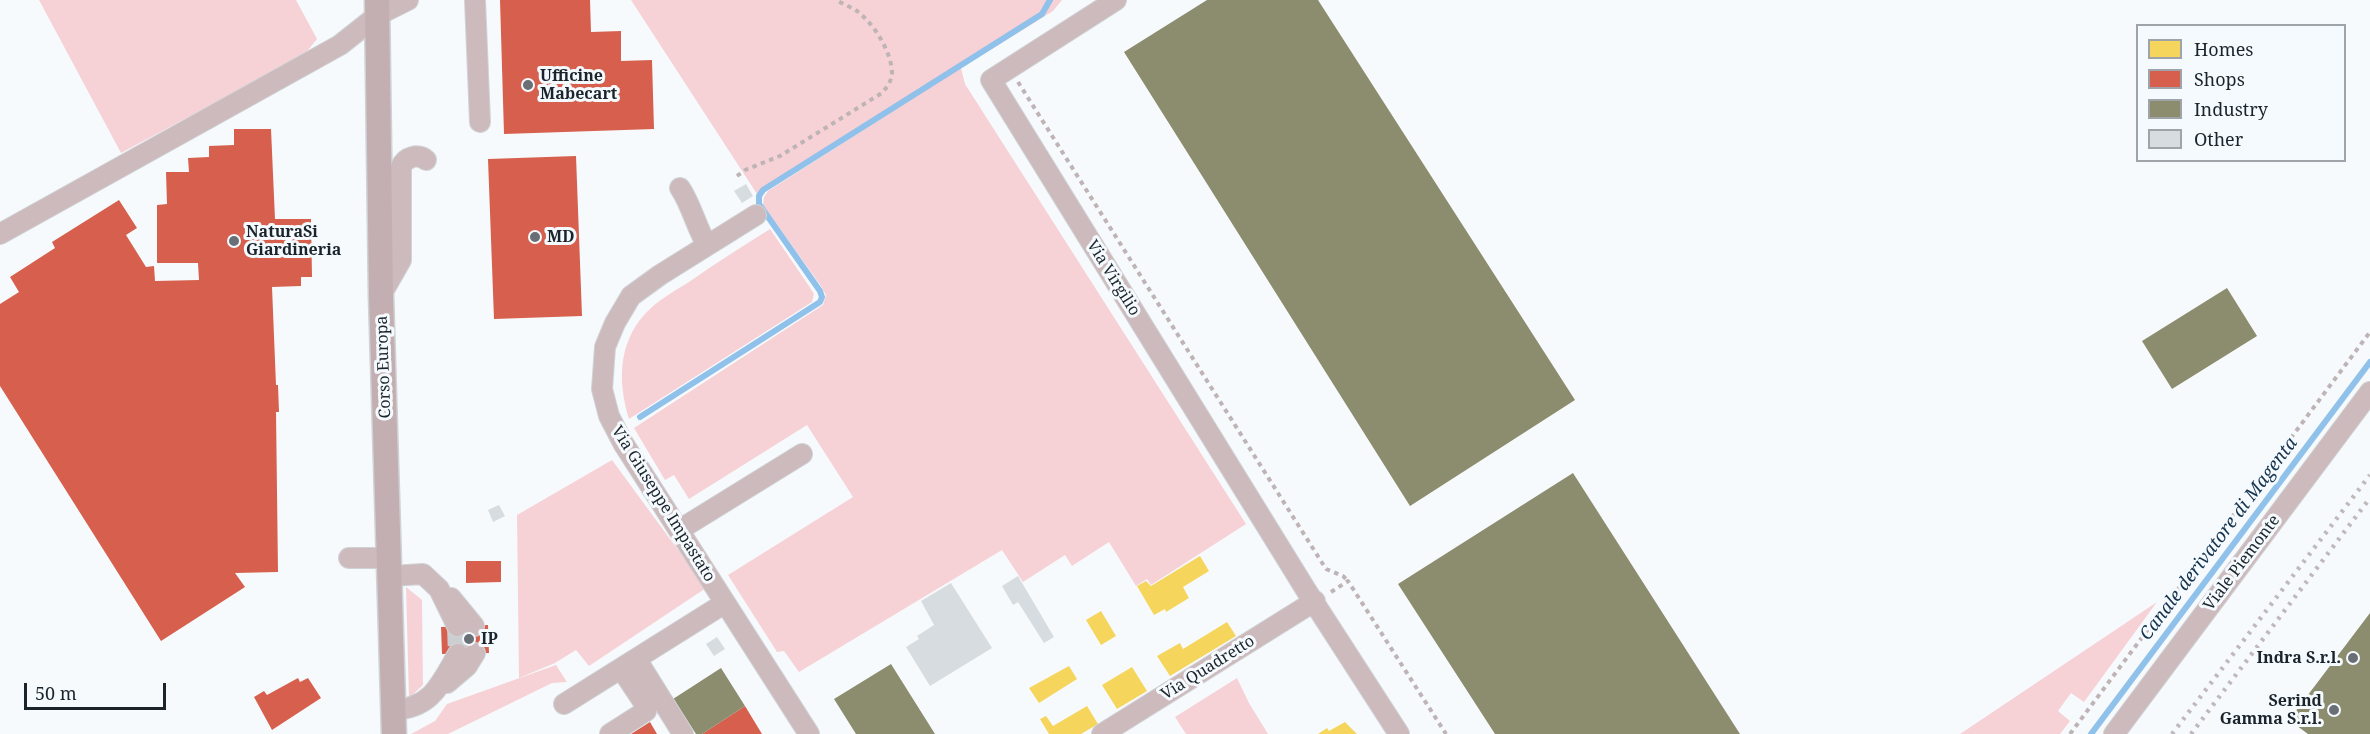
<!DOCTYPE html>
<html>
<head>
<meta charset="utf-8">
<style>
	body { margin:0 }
	#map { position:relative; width:2370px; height:734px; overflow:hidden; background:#f7fafc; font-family:"Noto Serif",serif }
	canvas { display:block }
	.legend { position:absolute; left:2136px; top:24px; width:210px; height:138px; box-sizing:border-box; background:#f5fafe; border:2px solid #9ea4aa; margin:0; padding:8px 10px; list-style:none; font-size:18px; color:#1c242b }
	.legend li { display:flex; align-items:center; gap:12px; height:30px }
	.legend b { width:30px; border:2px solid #9ea4aa }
	.scale { position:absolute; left:24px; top:683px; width:142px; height:27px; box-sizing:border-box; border:3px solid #1c242b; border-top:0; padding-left:8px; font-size:18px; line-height:21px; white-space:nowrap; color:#1c242b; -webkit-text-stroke:4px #f5fafe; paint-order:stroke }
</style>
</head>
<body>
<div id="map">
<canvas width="2370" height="734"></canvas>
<ul class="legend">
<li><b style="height:16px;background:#f6d55c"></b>Homes</li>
<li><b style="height:16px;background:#d6604d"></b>Shops</li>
<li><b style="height:16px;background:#8c8c6e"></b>Industry</li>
<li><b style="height:16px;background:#d6dce0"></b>Other</li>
</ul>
<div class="scale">50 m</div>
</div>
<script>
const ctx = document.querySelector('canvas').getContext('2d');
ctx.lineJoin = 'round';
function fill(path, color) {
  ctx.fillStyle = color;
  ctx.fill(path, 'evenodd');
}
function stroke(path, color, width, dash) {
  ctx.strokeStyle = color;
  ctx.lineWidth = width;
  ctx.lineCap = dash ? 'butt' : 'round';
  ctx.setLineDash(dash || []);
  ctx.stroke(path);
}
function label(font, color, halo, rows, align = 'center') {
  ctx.font = font + ' "Noto Serif",serif';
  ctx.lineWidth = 6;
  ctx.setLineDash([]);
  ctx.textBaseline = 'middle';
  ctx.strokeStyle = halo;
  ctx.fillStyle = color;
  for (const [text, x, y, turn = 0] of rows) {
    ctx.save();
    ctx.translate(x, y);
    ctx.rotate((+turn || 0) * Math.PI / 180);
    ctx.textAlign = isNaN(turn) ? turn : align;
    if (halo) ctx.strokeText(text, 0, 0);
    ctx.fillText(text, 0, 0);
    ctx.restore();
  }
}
const green = new Path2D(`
	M39,0H296L317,39L304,55L121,153Z
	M631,0H1062L1053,11L961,68L965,84L1246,524L1151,585L1147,579L1136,586L1109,542L1072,566L1065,555L1023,582L1002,550L799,672L784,651L777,652L728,575L853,497L807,425L689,499L674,475L665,480L634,428L823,305L826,295L821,286L763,205L764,197L768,191L921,93L757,194Z
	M770,229L809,286L814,294L812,302L629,419C617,380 618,338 651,308C662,298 676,290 689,282C716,263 743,246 770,229Z
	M612,460L706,588L589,666L576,650L555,663L519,678L517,515Z
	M406,587L422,600L423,685L409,698Z
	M2157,602L2084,702L2071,693L2058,711L2070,721L2060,734H1960Z
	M556,665L567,682L552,683L448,734H411L435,721L447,704Z
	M1237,678L1249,703L1268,734H1186L1175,717Z`);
const homes = new Path2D(`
	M1200,556L1209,571L1183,587L1189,598L1166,612L1165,609L1154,615L1137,586L1146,581L1151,586Z
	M1101,611L1116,636L1101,645L1086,620Z
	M1227,622L1236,636L1170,676L1157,656L1180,643L1183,649Z
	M1069,666L1077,679L1039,703L1029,688Z
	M1132,667L1147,691L1117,709L1102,685Z
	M1087,706L1098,724L1081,734H1049L1040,719L1046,716L1053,726Z
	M1345,722L1357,734H1318L1327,728L1329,731Z`);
const shops = new Path2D(`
	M500,0H590L591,32L621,31V61L652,60L654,129L504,134Z
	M234,129H271L275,219H311L312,277H301V286L272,287L276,385H278L279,412H276L278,572L235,573L245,587L161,641L0,386V304L19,292L10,277L55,248L52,242L119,200L137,228L126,235L146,267L154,266L155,281L199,280L198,263H157V205L167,204L166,172H189L188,158L209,157V146L234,145Z
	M576,156L582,316L494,319L488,159Z
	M466,561H501V582L466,583Z
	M488,625L489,653L442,654L441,627Z
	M298,678L300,682L308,678L321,698L272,730L254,697L264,691L267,695Z
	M745,706L762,734H702Z
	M650,722L657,734H631Z`);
const industry = new Path2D(`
	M1207,0H1318L1575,400L1410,506L1124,52Z
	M2227,288L2257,336L2172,389L2142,341Z
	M1573,473L1740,734H1495L1398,584Z
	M2370,613V734H2308L2289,720Z
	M891,664L935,734H856L834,699Z
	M721,668L745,706L702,734H696L673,699Z`);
const stream = new Path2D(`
	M640,417L820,302L822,297L820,291L759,204V196L763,190L1042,14L1050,0
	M2091,734L2370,362`);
const building = new Path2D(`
	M746,184L753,196L742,203L734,191Z
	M499,505L505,516L493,522L488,510Z
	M1018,576L1054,637L1044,643L1018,602L1013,605L1002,586Z
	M951,583L992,648L930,686L906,647L919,639L917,636L934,625L921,601Z
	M717,637L725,649L714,656L706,644Z`);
const minorTunnel = new Path2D(`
	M457,626L458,654`);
const path = new Path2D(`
	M1018,82L1326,569L1343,576L1348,581
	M737,176L745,170L780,156L882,93C887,87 892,81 892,72C891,51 874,24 857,11C851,7 843,4 836,0
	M1331,592L1348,581L1446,734
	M2070,734L2370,332`);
const minor = new Path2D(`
	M475,0L480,122
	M1116,0L991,80L1306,590L1399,734
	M680,188C692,206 696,227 707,245
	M756,215L660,275L631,296L615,323L605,347L602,389L609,416L623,443L809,734
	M0,234L340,45L378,15L408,0
	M381,295L401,260V167C405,157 418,153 426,160
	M679,530L802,454
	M349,558H390
	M391,576L423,574L439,589L457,626
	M451,598L474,626
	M637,660L683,734
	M447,683L467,666L475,653
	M564,704L725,603
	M394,710C433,707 440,684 458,654
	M610,734L646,711V706L622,670
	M1102,734L1315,601
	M2114,734L2370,392`);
const major = new Path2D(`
	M377,0L381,295L394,734`);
const rail = new Path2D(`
	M2172,734L2370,475
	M2191,734L2370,498`);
const markers = [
	[528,85,6,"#696f74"],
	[535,237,6,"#696f74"],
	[234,241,6,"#696f74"],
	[469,639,6,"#696f74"],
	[2353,658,6,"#696f74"],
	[2334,710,6,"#696f74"]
];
const poiNames = [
	["Ufficine",540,76],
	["Mabecart",540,94],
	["NaturaSi",246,232],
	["Giardineria",246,250],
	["MD",547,237],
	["IP",481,639],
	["Indra S.r.l.",2341,658,"right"],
	["Serind",2322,701,"right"],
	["Gamma S.r.l.",2322,719,"right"]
];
const streetNames = [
	["Via Virgilio",1113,278,58],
	["Corso Europa",384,367,-92],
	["Via Giuseppe Impastato",663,504,58],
	["Viale Piemonte",2242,563,-53],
	["Via Quadretto",1208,668,-32]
];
const waterNames = [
	["Canale derivatore di Magenta",2219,539,-53]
];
fill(green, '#f6d2d7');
fill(homes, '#f6d55c');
fill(shops, '#d6604d');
fill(industry, '#8c8c6e');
stroke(stream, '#8fc1ea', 6);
fill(building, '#d6dce0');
stroke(minorTunnel, '#cbcfd2', 20, [20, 10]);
stroke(minor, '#d0d3d6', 22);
stroke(major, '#d0d3d6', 27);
stroke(path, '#beb4b6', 4, [4.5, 4.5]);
stroke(minor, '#ccbabc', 20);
stroke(major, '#c3afb2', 24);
stroke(rail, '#c0b9bb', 4.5, [3, 6]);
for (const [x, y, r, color] of markers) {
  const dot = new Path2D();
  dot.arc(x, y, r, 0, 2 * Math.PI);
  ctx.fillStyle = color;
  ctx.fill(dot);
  stroke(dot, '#f5fafe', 2);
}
label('bold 16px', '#1c242b', '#f5fafe', poiNames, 'left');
label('16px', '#1c242b', '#f5fafe', streetNames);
label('italic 18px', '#16344d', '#f5fafe', waterNames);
</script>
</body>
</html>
